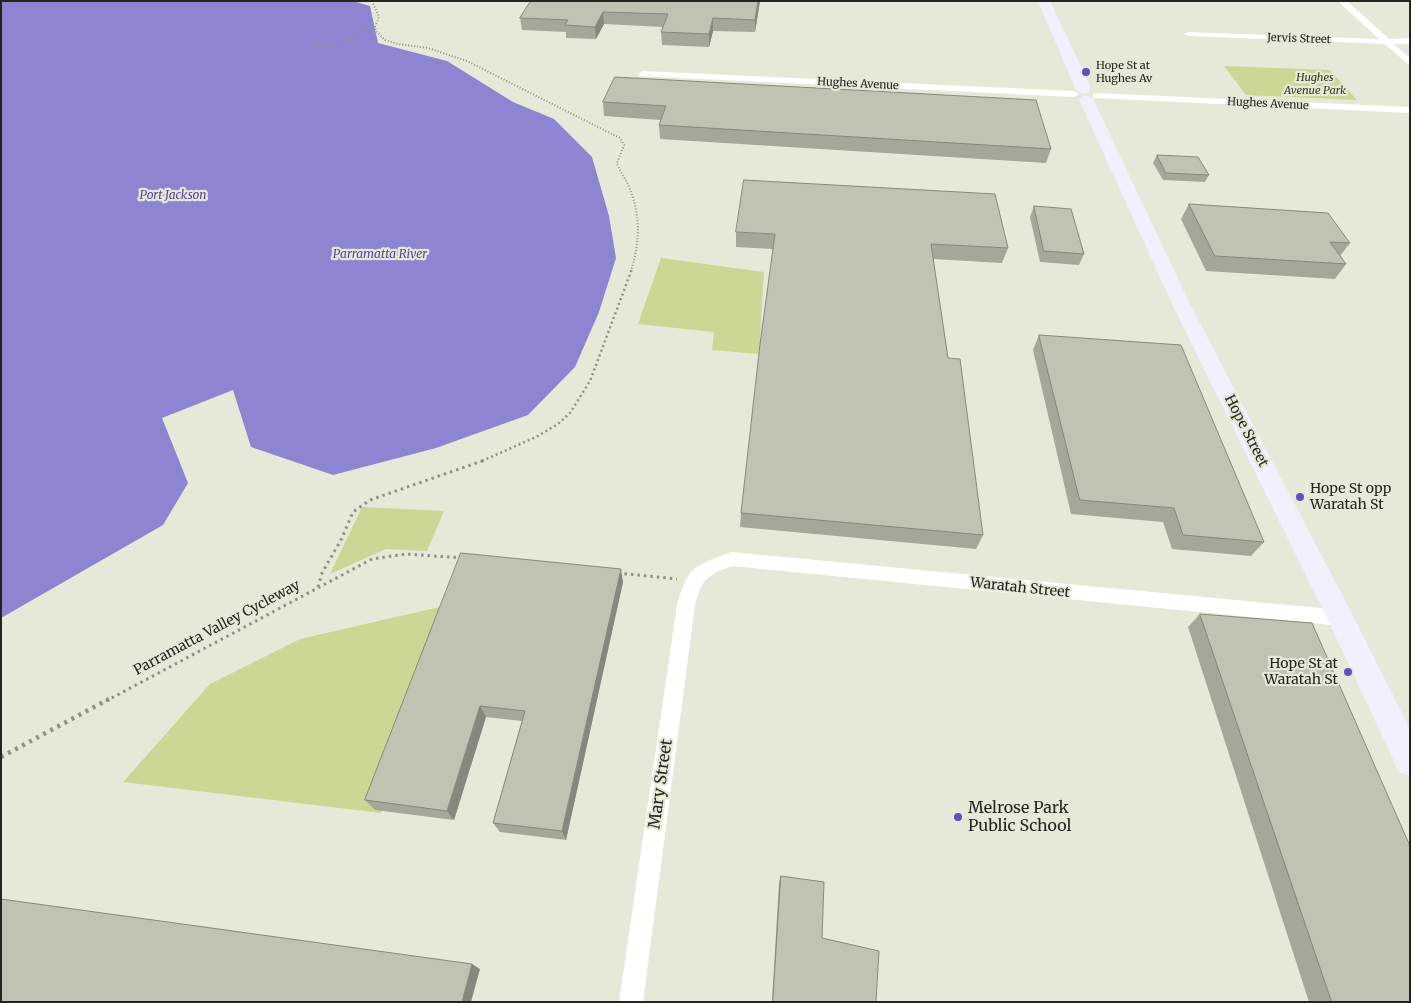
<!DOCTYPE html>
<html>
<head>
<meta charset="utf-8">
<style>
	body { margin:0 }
	#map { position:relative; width:1411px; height:1003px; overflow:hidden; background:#e6e9d8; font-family:Merriweather,serif }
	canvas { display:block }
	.frame { position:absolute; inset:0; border:2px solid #24251f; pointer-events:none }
</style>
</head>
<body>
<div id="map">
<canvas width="1411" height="1003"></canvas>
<div class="frame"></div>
</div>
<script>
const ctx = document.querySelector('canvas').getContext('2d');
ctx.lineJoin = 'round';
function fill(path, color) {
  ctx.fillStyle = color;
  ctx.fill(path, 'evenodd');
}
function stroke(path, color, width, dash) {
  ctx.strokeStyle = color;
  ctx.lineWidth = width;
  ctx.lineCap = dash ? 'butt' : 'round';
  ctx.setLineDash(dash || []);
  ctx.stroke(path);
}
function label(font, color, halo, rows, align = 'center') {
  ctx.font = font + ' Merriweather,serif';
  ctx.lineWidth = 4.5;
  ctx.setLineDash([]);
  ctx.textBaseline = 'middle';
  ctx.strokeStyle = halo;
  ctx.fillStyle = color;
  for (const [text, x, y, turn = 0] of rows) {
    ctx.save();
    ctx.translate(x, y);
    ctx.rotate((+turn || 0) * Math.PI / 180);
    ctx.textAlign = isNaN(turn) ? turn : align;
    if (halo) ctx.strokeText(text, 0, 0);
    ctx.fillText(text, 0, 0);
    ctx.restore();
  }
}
const green = new Path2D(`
	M1224,66L1330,70L1357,100L1246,95Z
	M661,258L764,272L759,354L712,350L714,332L638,324Z
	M362,507L444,511L427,551L386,549L330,574Z
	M444,606L404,715L381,813L123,782L210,684L300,639Z`);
const water = new Path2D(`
	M1,1H353L370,6L378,43L447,61L513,102L554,119L592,157L609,216L616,258L599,312L575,367L528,415L436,448L333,475L251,447L233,390L162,418L188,483L163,525L1,618Z`);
const pathFar3 = new Path2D(`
	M372,1L379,17L375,27L376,31L385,40L398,44L428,48L467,61L620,138L624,145L617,163C620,172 626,179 629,187C641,215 640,242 631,271
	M313,47L339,44L342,41L353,39L356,33L375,27`);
const pathFar2 = new Path2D(`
	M482,461L536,437L558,424L570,413L590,381L632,269`);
const pathFar1 = new Path2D(`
	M618,573L677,579
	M318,587L322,573L341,540L353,512L370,500L485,460
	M106,701L372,559L406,554L463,558`);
const path = new Path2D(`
	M1,757L109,699`);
const street = new Path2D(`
	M1338,1H1347L1389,39L1410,38V44H1394L1410,58V66L1385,44L1188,36L1184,34L1188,32L1379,39Z
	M642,71L1074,91L1079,94L1074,97L639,76L638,74Z
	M1096,93L1410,107V113L1093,98V94Z
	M732,552L1341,610L1347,612L1350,618L1347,624L1341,626L732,566C707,575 702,579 695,605L643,1002H619L677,605C688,566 695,565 732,552Z`);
const secondary = new Path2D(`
	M1038,1H1050L1089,84L1090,90L1088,93L1083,94L1076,90Z
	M1086,95L1093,99L1190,304L1350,610L1410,729V776L1399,772L1330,624L1172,304L1079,99Z`);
const wall = new Path2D(`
	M531,1H760L755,32L713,31L709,47L662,45L661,32L663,27L604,24L596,39L566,38V32L522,30L520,18Z
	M615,77L1051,149L1046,163L660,139L659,125L661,120L604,116L603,102Z
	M1157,155L1209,175L1205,182L1163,180L1153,163Z
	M1189,204L1350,243L1340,256L1346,264L1335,279L1206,271L1181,219Z
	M1034,206L1084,254L1079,265L1040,262L1030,217Z
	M736,232L1008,248L1002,263L933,259L948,358L983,535L976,549L740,527L741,513L773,249L736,247Z
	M1039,335L1264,542L1251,556L1172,549L1163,522L1071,514L1033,350Z
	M623,582L566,840L500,832L493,823L522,721L486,717L454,820L375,810L365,800Z
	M1200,614L1410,1002H1309L1188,627Z
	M781,876L822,938L876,1002H772L779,882Z`);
const shadedWall = new Path2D(`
	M758,1H760L755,32V20Z
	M603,12L604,24L596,39L595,27Z
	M713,18V31L709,47V34Z
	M621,569L623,582L566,840L562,831Z
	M480,706L486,717L454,820L447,811Z
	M472,964L480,969L471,1002H462Z`);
const building = new Path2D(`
	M531,1H758L755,20L713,18L709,34L661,32L668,14L603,12L595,27L565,25L568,20L520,18Z
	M615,77L1036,100L1051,149L659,125L666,106L603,102Z
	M1157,155L1198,157L1209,175L1166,173Z
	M744,180L995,194L1008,248L931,244L948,358L960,359L983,535L741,513L760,344L775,234L736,232Z
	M1189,204L1328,213L1350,243L1330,242L1346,264L1215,256Z
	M1034,206L1071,209L1084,254L1044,251Z
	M1039,335L1181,345L1264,542L1183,535L1174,508L1080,500Z
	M461,553L621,569L562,831L493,823L525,711L480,706L447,811L365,800Z
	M1200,614L1312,623L1410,846V1002H1332Z
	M781,876L824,882L822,938L879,951L876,1002H773Z
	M1,899L472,964L462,1002H1Z`);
const markers = [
	[1086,72,5,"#644cc5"],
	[1300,497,5,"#644cc5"],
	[1348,672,5,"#644cc5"],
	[958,817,5,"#644cc5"]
];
const farStreetnames = [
	["Jervis Street",1299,39,2],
	["Hughes Avenue",858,84,3],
	["Hughes Avenue",1268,104,3]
];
const farPoinames = [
	["Hope St at",1096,66],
	["Hughes Av",1096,79]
];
const farParknames = [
	["Hughes",1315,78],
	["Avenue Park",1315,91]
];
const farWaternames = [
	["Port Jackson",173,196],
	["Parramatta River",380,255]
];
const streetNames = [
	["Hope Street",1246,431,63],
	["Waratah Street",1020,588,6],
	["Parramatta Valley Cycleway",217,628,-28]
];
const poiNames = [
	["Hope St opp",1310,489],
	["Waratah St",1310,505],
	["Hope St at",1338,664,"right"],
	["Waratah St",1338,680,"right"]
];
const nearStreetnames = [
	["Mary Street",661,784,-82]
];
const nearPoinames = [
	["Melrose Park",968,808],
	["Public School",968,826]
];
fill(green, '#cdd695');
fill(water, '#8d85d1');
stroke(pathFar3, '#8f9185', 2, [1, 2]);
stroke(pathFar2, '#8f9185', 2.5, [2, 3]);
stroke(pathFar1, '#8f9185', 3, [2.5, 4]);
stroke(path, '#8f9185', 4.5, [3, 5]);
fill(street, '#fff');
fill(secondary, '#f1f0fe');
fill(wall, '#a5a899');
fill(shadedWall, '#86887d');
fill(building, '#c0c3b2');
stroke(building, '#86887d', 1);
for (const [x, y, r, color] of markers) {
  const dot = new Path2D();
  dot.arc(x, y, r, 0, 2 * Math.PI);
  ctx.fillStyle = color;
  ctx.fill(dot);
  stroke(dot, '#e6e9d8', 2);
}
label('11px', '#24251f', '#e6e9d8', farStreetnames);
label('11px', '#24251f', '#e6e9d8', farPoinames, 'left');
label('italic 11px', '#333712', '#e6e9d8', farParknames);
label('italic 12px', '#54449f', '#e6e9d8', farWaternames);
label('14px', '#24251f', '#e6e9d8', streetNames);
label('14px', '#24251f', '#e6e9d8', poiNames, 'left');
label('16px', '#24251f', '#e6e9d8', nearStreetnames);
label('16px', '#24251f', '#e6e9d8', nearPoinames, 'left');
</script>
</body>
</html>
